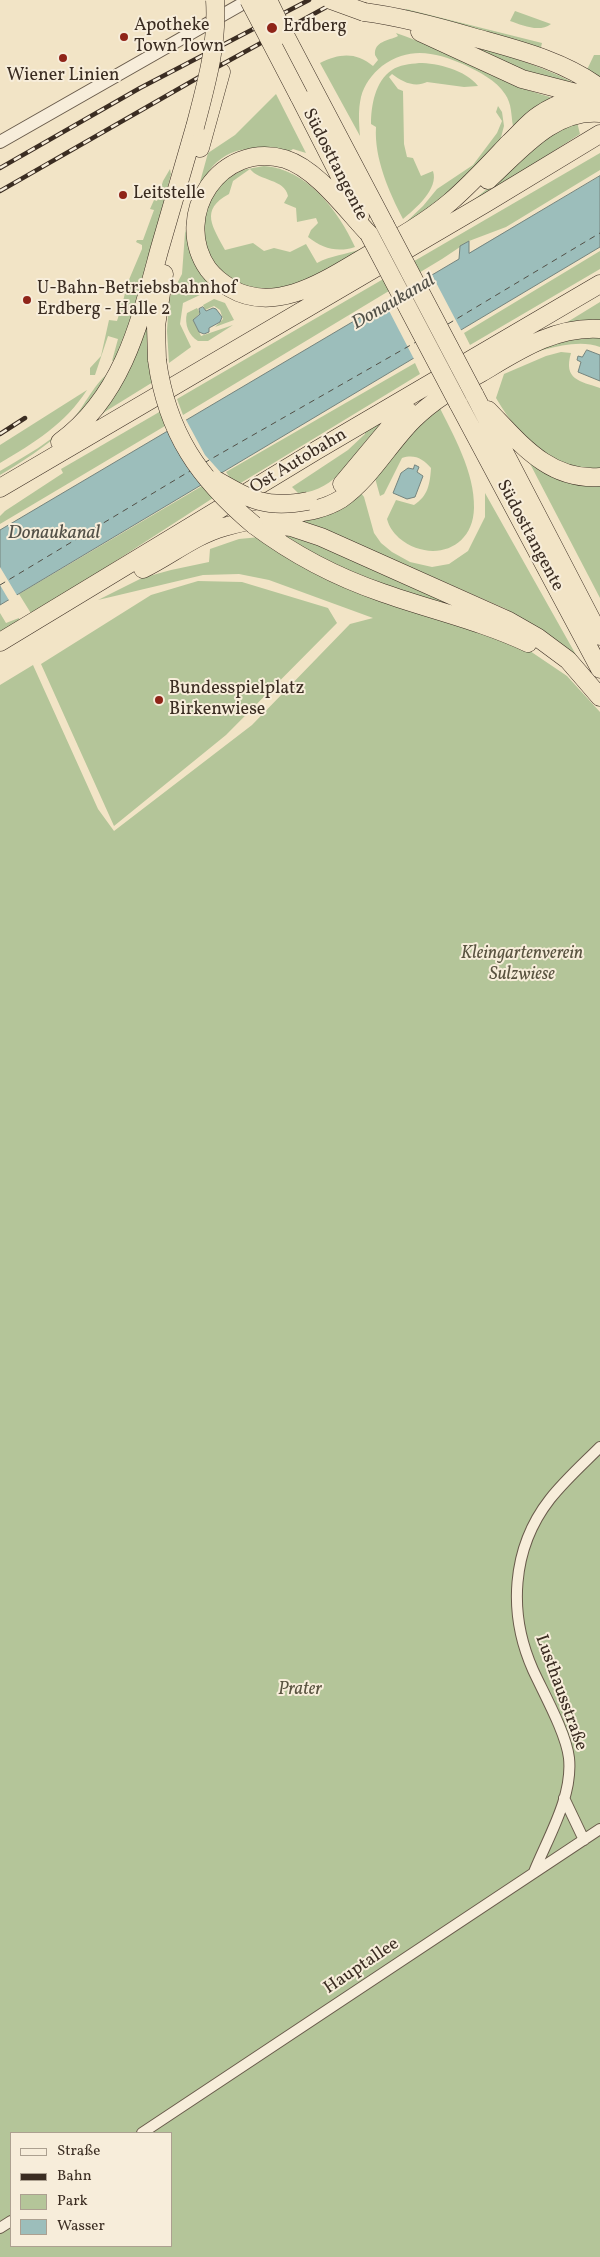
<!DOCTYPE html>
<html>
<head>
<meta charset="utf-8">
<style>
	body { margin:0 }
	#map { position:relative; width:600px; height:2257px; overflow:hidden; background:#f2e4c6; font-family:Vollkorn,serif }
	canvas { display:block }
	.legend { position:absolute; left:10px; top:2132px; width:162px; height:115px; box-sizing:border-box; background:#f7edda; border:1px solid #aca090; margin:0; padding:6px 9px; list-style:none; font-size:15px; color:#3b2d22 }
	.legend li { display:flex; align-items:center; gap:10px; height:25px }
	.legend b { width:25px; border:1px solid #aca090 }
</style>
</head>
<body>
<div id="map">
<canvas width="600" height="2257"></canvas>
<ul class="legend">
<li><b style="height:6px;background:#f7edda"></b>Straße</li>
<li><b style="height:6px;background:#3b2d22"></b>Bahn</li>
<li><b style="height:14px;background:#b4c599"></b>Park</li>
<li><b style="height:14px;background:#9cbebb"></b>Wasser</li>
</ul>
</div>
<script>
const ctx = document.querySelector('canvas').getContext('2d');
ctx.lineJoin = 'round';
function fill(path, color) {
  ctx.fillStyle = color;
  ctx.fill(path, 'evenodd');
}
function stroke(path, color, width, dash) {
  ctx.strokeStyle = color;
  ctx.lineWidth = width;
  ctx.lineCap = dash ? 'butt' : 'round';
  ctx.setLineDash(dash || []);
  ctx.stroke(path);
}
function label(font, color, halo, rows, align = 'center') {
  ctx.font = font + ' Vollkorn,serif';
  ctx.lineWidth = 4;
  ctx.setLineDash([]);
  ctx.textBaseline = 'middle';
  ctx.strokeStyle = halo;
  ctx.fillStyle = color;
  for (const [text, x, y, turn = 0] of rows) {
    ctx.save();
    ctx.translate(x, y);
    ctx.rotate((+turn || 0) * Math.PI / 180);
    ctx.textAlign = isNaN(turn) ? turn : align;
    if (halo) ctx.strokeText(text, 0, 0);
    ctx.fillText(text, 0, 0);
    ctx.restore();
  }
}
const green = new Path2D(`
	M406,9L542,43L540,51L405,12Z
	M515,11L551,24C539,33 522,25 510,21Z
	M396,33C449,51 496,82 550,97V99L530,110L513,126C511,115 512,104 505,94C496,80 479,72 465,65C435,52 410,46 382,66C372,74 364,85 361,97C358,110 359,123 360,136L320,63C340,53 356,52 373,66L378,60L375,55C374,41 388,41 398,36Z
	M448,38C491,51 534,62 574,83V84L525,73Z
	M594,55H600V86L584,76Z
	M419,63C437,63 466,70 478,86L464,87L427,82C415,88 402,82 392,74L389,77L398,89L403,91L404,144L407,157L413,158L421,176L433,171C439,189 415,209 403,219C389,192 374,158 376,127L371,124C371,106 375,81 392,70C399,65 410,64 419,63Z
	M276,94L306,153L293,149L287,153C260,149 240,143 217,162C209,168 208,177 200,182L208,153L235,135Z
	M498,106L502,112L504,126L500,141L449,193L404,230L402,226L423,206L437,189L473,165L497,133L502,121L496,112Z
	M577,122L580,134L458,213L553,134Z
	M600,153V170L506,227L469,241L442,259L183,415L177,399Z
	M264,166C307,169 338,210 355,247C337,253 322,248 308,237L311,230L318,223L316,218L297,222L296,208L284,203L288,196C285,179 259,181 250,169L233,181L229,194C199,210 213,227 225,250L253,243L264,251L274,248L290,252L306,244L317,263C332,255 345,255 361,249L363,253L296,285L273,290L240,286L216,268L205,245L203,232L206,209L215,192L226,180L242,170Z
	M170,169L171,174C155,236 141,300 116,359L112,361L118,339L108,336L95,375H90V368L101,356L109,320L117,321L122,305L115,301L116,299L123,301L128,282L142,249V245L136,242L137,240H143L154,210L150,209L154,200L157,201L163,181Z
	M192,210L219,286L183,303L180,324L191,347L169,363L167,331L169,299L182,274L185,233Z
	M600,251V269L470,345L464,333Z
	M214,299L225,303L234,320L215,327L223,319L220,310L214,306L205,310L203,305Z
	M600,302V325L556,329Z
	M148,307L153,382L98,416Z
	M197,308L200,313L193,320L201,336L233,325L208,341H198C189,336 184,324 187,313Z
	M575,337H600V347C573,337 536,353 509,360L523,354Z
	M561,352L571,353C563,380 580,381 600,388V469C592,469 584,470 577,468C543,463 512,426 496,398L504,374L546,356Z
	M415,363L420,374L239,484L231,479L226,472Z
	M110,373C83,420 46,448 0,475V471C25,456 52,442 72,420C83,409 97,378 110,373Z
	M87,390C65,424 34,443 0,463V445Z
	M438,404C453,435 475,472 474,508C473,551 429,563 399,538C393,532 389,527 387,519L396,500L414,505C428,496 430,484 431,468C423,459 415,454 402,458L384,494L380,496L375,478L391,456Z
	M406,407C395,415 382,424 372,434C348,460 339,488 299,494L292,487L348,450L365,434V430Z
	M161,411L170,423L0,524V516L5,511L63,473L61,469Z
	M526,456L600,482V598Z
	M202,486L213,498L32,615L19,594Z
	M361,493L364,497L374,533L381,543L392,552L410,562L432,567L449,564L468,551L485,517V493L580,662L563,645L541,630L506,609L314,525L302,523V520L334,513Z
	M284,530L514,627L372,581L317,556L282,535Z
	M260,537L527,649L567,676L600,712V2257H0V685L33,665L98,809L114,831L252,725L350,624L373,618L269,580L239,574L203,575L98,600L142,578L171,570L209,562L210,549L239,539ZM11,2133H171V2246H11Z
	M198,581L242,582L328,608L337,623L226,735L114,826L41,664L151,595Z
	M0,613L6,623L19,618L20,622L0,634Z`);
const water = new Path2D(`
	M600,176V247L0,605V530L459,259L460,246L469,241V253Z
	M203,307L206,311L213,308L216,309L222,317L220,322L209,328V332L204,334L199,332L193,320L200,314L199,309Z
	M587,350L600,355V381L578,372L581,362L577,360L578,356L582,357Z
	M415,465L419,467L417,472L423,476L415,497L407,499L393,493L401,473L408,468L413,469Z`);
const pier = new Path2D(`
	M431,273L462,332L415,361L384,301Z
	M185,418L205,455L223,475L206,485L170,427Z
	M0,567L18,597L10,602L0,585Z`);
const ferry = new Path2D(`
	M448,324L600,233
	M204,463L416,342
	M0,585L190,471`);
const minor = new Path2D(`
	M564,1798L584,1840
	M534,1872C548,1837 573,1797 569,1758C566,1733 544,1694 533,1670C508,1614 511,1549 550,1499C565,1480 583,1464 600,1447
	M142,2133L600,1829
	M0,2228L11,2221`);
const tertiary = new Path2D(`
	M0,142L249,0`);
const motorway = new Path2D(`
	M364,12C403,17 439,27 476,38C519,50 564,61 600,88
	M420,32L522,79L584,95
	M285,35L385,225
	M299,96L360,216
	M200,148L221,72
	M488,180C520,151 553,109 600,113
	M369,234C346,210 317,169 285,159C221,140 171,215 208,269C214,277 222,283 230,288C277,316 330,277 370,254C398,238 425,223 450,202C471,184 490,163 509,143C519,134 528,122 539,115C557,103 579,96 600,96
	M157,360L156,326L164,274
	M474,394L600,636
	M458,403L600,669
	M488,410C520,443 549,481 600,477
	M60,442C123,396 140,322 159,251C171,210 183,168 195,127
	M342,484L388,429L408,411
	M0,488L486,203L600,134
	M264,524L291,527L321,537L509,621L537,637L568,660L600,697
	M254,525C294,555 336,577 383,593C431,610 481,621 528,643
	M143,569C170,556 195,535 224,527C241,522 258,519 276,516C299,512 320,512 341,499C370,479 388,445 413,420C433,400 456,387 481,373C518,351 555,326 600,329
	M0,642L317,450L600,284`);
const rail = new Path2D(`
	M0,168L140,88L309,0
	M0,191L201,76L339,0
	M0,434L25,418`);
const motorwayBridge = new Path2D(`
	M249,0L299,96
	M268,0L285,35
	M331,0L364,12
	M195,127C206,85 218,44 215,0
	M385,225L474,394
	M369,234L458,403
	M157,360C167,433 199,479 254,525
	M216,480C251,500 266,509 308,501`);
const markers = [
	[272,28,6,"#8f2418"],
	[124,37,5,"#8f2418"],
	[63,58,5,"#8f2418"],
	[123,195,5,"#8f2418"],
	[27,300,5,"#8f2418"],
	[159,700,5,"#8f2418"]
];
const poiNames = [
	["Apotheke",134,27],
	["Town Town",134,48],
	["Erdberg",283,28],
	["Wiener Linien",63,77,"center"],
	["Leitstelle",133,195],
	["U-Bahn-Betriebsbahnhof",37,290],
	["Erdberg - Halle 2",37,311],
	["Bundesspielplatz",169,690],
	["Birkenwiese",169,711]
];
const streetNames = [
	["Südosttangente",334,165,63],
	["Ost Autobahn",299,462,-31],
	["Südosttangente",529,536,62],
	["Lusthausstraße",560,1693,70],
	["Hauptallee",362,1967,-34]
];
const parkNames = [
	["Kleingartenverein",522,955],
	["Sulzwiese",522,976],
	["Prater",300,1691]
];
const waterNames = [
	["Donaukanal",394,303,-30],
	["Donaukanal",54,535]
];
fill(green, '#b4c599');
fill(water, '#9cbebb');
stroke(water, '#75847e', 1);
fill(pier, '#f2e4c6');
stroke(ferry, '#535148', 1, [6, 5]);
stroke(minor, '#695b4b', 12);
stroke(tertiary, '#695b4b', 14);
stroke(motorway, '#3b2d22', 19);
stroke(minor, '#f7edda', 10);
stroke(tertiary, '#f7edda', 12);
stroke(motorway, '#f2e4c6', 18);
stroke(rail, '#3b2d22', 4.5);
stroke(rail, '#f7edda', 2.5, [8]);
stroke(motorwayBridge, '#3b2d22', 19, []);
stroke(motorwayBridge, '#f2e4c6', 18);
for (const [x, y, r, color] of markers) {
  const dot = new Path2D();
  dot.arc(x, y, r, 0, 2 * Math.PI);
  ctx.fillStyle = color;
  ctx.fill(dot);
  stroke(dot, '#f7edda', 2);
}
label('18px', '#3b2d22', '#f7edda', poiNames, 'left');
label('18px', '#3b2d22', '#f7edda', streetNames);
label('italic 18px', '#595340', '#f7edda', parkNames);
label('italic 19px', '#535148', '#f7edda', waterNames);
</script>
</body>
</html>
